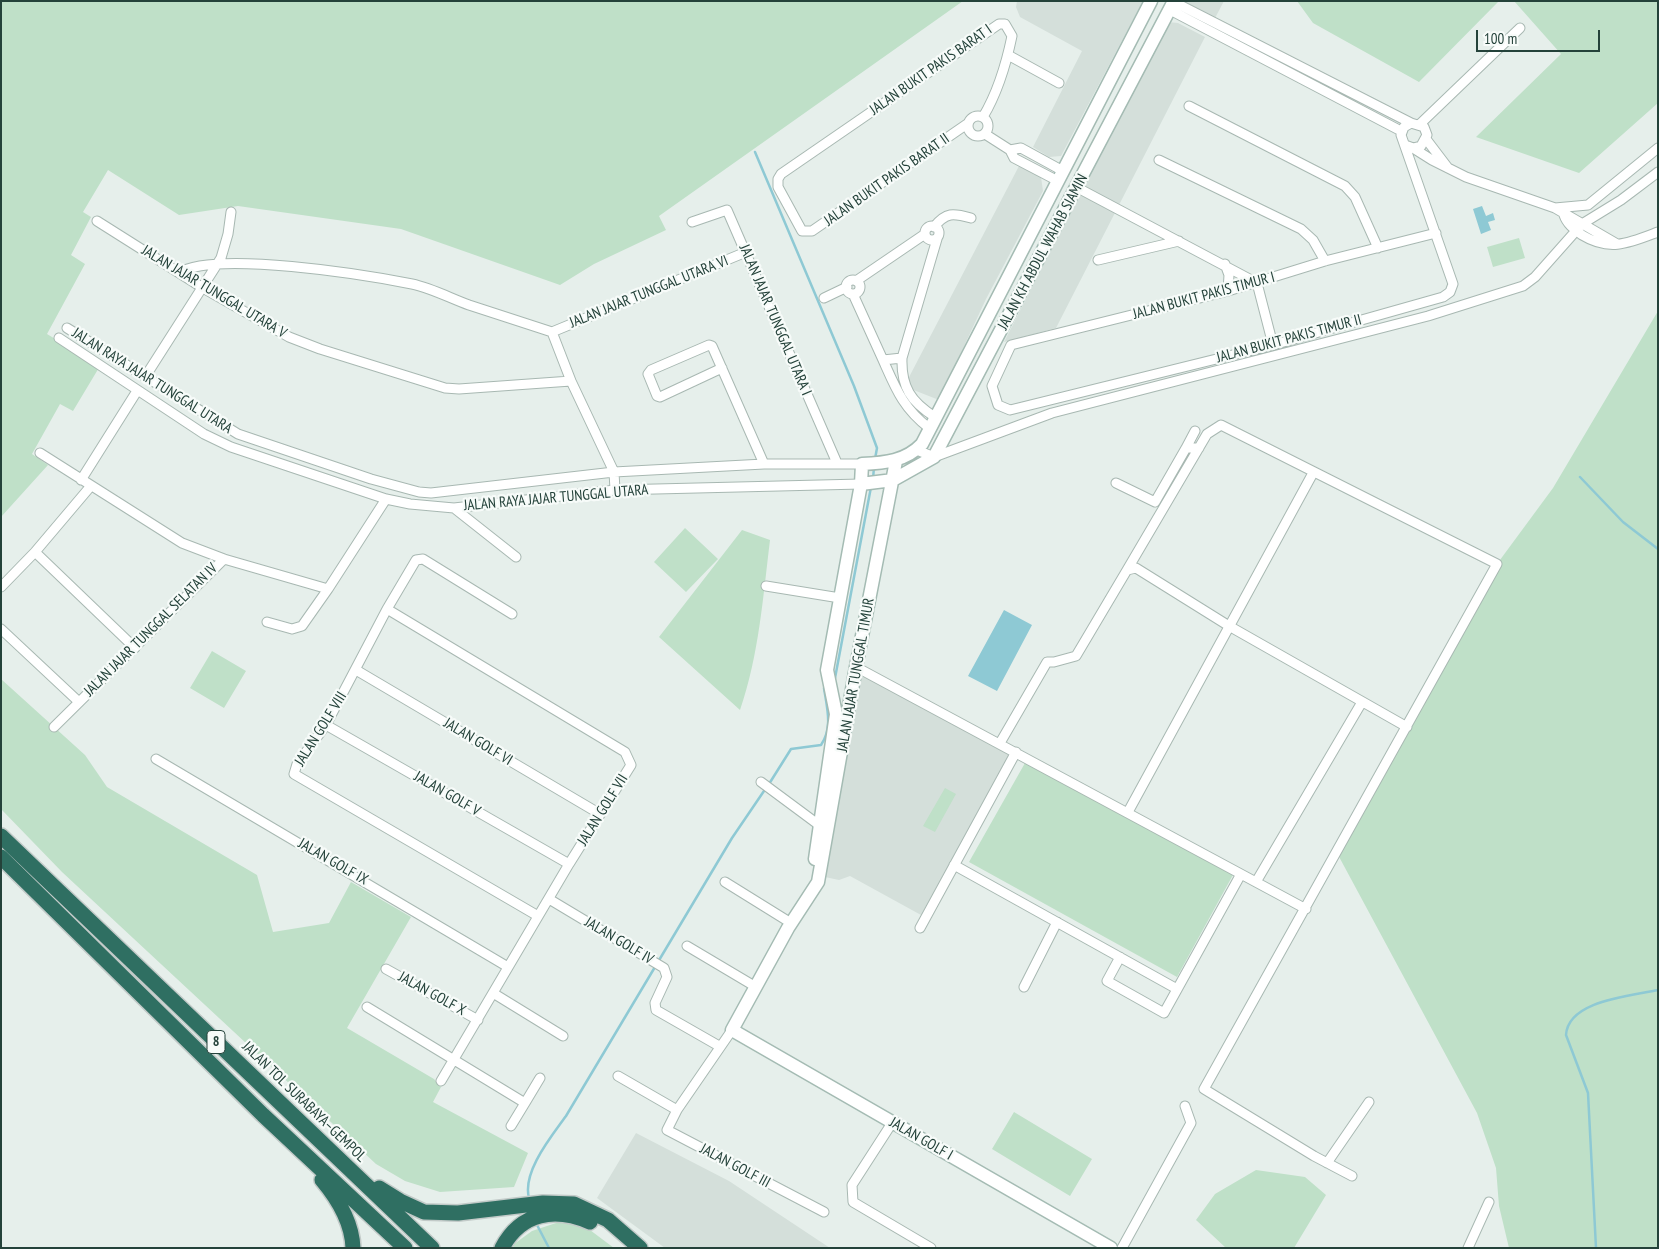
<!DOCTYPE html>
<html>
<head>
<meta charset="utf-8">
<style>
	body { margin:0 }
	#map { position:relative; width:1659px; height:1249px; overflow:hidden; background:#e6efeb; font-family:"PT Sans Narrow",sans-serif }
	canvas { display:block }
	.frame { position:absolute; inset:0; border:2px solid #24423a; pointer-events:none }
	.scale { position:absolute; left:1476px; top:30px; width:124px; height:22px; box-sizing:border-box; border:2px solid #24423a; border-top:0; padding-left:6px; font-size:15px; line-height:18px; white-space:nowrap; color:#24423a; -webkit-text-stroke:4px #f7fbf9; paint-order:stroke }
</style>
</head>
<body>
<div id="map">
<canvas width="1659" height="1249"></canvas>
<div class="frame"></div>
<div class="scale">100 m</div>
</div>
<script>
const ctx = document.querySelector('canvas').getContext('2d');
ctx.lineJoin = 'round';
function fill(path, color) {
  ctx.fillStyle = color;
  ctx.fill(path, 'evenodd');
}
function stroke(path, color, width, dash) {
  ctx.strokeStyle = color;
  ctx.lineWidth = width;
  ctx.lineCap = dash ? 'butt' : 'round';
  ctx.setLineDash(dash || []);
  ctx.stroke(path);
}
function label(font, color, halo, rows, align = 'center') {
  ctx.font = font + ' "PT Sans Narrow",sans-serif';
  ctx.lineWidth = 4.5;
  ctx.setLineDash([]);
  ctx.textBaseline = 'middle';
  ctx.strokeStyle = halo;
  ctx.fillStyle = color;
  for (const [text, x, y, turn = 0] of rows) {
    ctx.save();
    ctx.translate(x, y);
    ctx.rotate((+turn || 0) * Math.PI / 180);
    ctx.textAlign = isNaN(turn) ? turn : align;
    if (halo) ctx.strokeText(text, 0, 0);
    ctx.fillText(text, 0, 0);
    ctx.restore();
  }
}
const built = new Path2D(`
	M1017,1H1143L1061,156L1049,157L1033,147L1082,51L1020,17L1016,7Z
	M1182,1H1224L1214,20L1182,4Z
	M1168,22L1178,23L1205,37L1056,328L1004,342Z
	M1019,166L1041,177L1043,191L986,299L939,400L911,389L907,381Z
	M861,669L1015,748L921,915L850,876L839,880L825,877Z
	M636,1133L729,1181L830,1248H665L597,1198Z`);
const green = new Path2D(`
	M1,1H963L659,216L666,230L594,264L560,285L401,229L238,206L179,215L108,170L83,212L91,217L71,255L85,264L47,334L100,366L73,411L60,404L32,454L48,465L1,517Z
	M1297,1H1499L1419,82L1313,23Z
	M1514,1H1658V103L1579,173L1476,137L1561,54Z
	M1519,238L1525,258L1493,267L1487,247Z
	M1658,311V1248H1509L1499,1206L1496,1168L1477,1113L1337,853L1497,564L1553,488Z
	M685,528L718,559L686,592L654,562Z
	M742,530L770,540C763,597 759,655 740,710L659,637Z
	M212,651L246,671L224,708L190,688Z
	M1,679L85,755L107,787L257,875L273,932L329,923L351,882L411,917L347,1028L434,1079L441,1087L433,1102L528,1153L514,1187L440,1192L405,1181L376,1164L62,872L1,809Z
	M1025,763L1234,873L1177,977L969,862Z
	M945,788L956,794L935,832L923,826Z
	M1014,1112L1092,1159L1070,1196L992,1149Z
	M1256,1170L1305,1177L1326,1195L1294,1248H1226L1196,1220L1215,1194Z
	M562,1221L590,1230L614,1248H513L514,1244L532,1231Z`);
const water = new Path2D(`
	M1482,206L1486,216L1493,213L1495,220L1488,222L1491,230L1481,234L1473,209Z
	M1004,610L1032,625L997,691L968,676Z`);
const stream = new Path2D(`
	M755,152L854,386L877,448L875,459
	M1580,477L1623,522L1658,549
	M873,479L874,467
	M835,678L871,487
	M769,784L791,749L821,745C833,728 827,708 824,688L826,687
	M529,1198C522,1172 551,1137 566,1116L732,838L766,788
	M536,1223L549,1248
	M1596,1248L1588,1093L1566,1035C1568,1000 1632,996 1658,990`);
const minor = new Path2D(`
	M1174,2L1411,123
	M1170,10L1401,131
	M1008,55L1059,83
	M1189,106L1345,186L1355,197L1378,248
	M968 126a10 10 0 1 1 20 0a10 10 0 1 1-20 0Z
	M967,124L812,231H802L778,187V179L781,174L999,24H1005L1012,36C1006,65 998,92 983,117
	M1420,124L1520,28
	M985,134L1010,150L1014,158L1058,181
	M1426,139L1448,168
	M1405,145L1413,148L1421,146L1427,135L1424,127L1411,123L1404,127L1401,135L1453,284L1450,292L1443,297L1273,345L1010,410L998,405L992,386L1011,345L1228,291L1325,261L1436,233
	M1413,148L1432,160L1466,177L1555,208L1617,244
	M1010,150L1021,148L1063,171
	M1159,160L1301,229L1313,240L1325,261
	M1076,187L1257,283L1273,345
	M1555,208L1588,205L1658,148
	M1564,215C1567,224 1574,229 1582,235C1610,252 1629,243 1658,232
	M97,221L203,288L289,337L320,349L445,388L459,389L571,381
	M692,222L727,210L837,463
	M925 233a7 7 0 1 1 14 0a7 7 0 1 1-14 0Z
	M934,227C946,212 953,213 971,218
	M1098,260L1179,241
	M1225,264L1229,275L1228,291
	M179,273C214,250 367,275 412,284C431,288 450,298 469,305C497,314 525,323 552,332
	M846 287a7 7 0 1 1 14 0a7 7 0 1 1-14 0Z
	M856,281L925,234
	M853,294L883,360L902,358L937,239
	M824,298L847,287
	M67,328L238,434L371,479L419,492L431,493L614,472L764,464H862
	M552,332L746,252
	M552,332L571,381L614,472L615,490
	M59,338L204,434L231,447L386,499L410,504L454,508L615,490L861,484
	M902,358C901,387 911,402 935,417
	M883,360C896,389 903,408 929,428
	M722,368L660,397L657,396L648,374L651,370L709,345L712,346L764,464
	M145,377L221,258L228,234L231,212
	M1186,448L1195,431
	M917,450L934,457L1052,413L1428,316L1523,286L1535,277L1582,224L1621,200L1658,172
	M40,453L182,543L224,559L328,589
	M81,480L137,391
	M1116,483L1155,502L1186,448H1199
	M454,508L516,557
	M35,552L135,648
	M1127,570L1207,434L1221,425L1497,564L1204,1089L1314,1156L1352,1176
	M766,586L840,598
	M1,587L35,552L90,487
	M387,609L625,752L631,765L569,864L441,1081
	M512,614L423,559L416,560L387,609L326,725L297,764L294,774L538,916
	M267,622L292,629L302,626L328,589L386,499
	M1,629L79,702
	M856,667L1306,909
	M356,670L600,814
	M326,725L569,864
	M54,727L224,559
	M1000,743L1047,662H1054L1076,656L1127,570L1136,568L1229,626L1407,727
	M156,759L508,967
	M761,782L823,828
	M1128,812L1313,473
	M954,865L1177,989
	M725,882L791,923
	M1256,882L1362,702
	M549,899L664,968L667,977L655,1003L656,1010L719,1046
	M920,928L1016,752
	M687,946L756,987
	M1120,957L1107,981L1164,1013L1241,874
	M386,969L478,1020
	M1024,987L1057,922
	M493,993L563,1036
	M367,1007L525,1103L540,1078
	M732,1030L677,1110L667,1130L824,1212
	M618,1076L677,1110
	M892,1123L852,1185L853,1202L931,1248
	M511,1126L525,1103
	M1327,1163L1369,1102
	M1122,1248L1191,1123L1185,1106
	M1468,1248L1489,1202`);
const secondary = new Path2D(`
	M896,461L856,667L818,882L788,928L732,1030L1111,1248
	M861,484L893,480L934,457L1174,1
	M815,859L836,714L827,670L861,484L862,464C885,463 906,461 922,444L1151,1`);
const motorway = new Path2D(`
	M1,836L432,1248
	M1,857L263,1115L405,1248
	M322,1180C338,1199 352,1222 353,1248
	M379,1188L400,1201L424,1212L458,1213L543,1203L574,1204L608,1220L640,1248
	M502,1248C521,1212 555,1207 590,1222`);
const shields = [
	[216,1042,18]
];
const shieldNames = [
	["8",216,1042]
];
const streetNames = [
	["JALAN BUKIT PAKIS BARAT I",931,70,-35],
	["JALAN BUKIT PAKIS BARAT II",887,180,-35],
	["JALAN KH ABDUL WAHAB SIAMIN",1043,252,-62],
	["JALAN JAJAR TUNGGAL UTARA V",214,292,31],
	["JALAN JAJAR TUNGGAL UTARA VI",649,292,-22],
	["JALAN BUKIT PAKIS TIMUR I",1204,296,-15],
	["JALAN JAJAR TUNGGAL UTARA I",775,320,67],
	["JALAN BUKIT PAKIS TIMUR II",1289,339,-15],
	["JALAN RAYA JAJAR TUNGGAL UTARA",152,381,32],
	["JALAN RAYA JAJAR TUNGGAL UTARA",556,498,-5],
	["JALAN JAJAR TUNGGAL SELATAN IV",151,630,-45],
	["JALAN JAJAR TUNGGAL TIMUR",856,675,-80],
	["JALAN GOLF VIII",321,729,-58],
	["JALAN GOLF VI",478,742,31],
	["JALAN GOLF V",447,794,30],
	["JALAN GOLF VII",603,810,-58],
	["JALAN GOLF IX",333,862,30],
	["JALAN GOLF IV",619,941,31],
	["JALAN GOLF X",432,994,29],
	["JALAN TOL SURABAYA–GEMPOL",304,1102,44],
	["JALAN GOLF I",921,1139,30],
	["JALAN GOLF III",735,1166,28]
];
fill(built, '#d4dfda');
fill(green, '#bfe0c8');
fill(water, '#8ec9d4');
stroke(stream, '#8ec9d4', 2.5);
stroke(minor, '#a8b8b2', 11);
stroke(secondary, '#a4bbb3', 15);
stroke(motorway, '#c2cac8', 18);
stroke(minor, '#fff', 9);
stroke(secondary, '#fff', 12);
stroke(motorway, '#2f6f62', 15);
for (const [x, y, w] of shields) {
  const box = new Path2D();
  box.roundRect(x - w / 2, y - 11.5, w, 23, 4);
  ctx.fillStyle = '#f7fbf9';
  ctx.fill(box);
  stroke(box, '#24423a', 1);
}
label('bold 14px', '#24423a', null, shieldNames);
label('15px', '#24423a', '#f7fbf9', streetNames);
</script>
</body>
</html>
